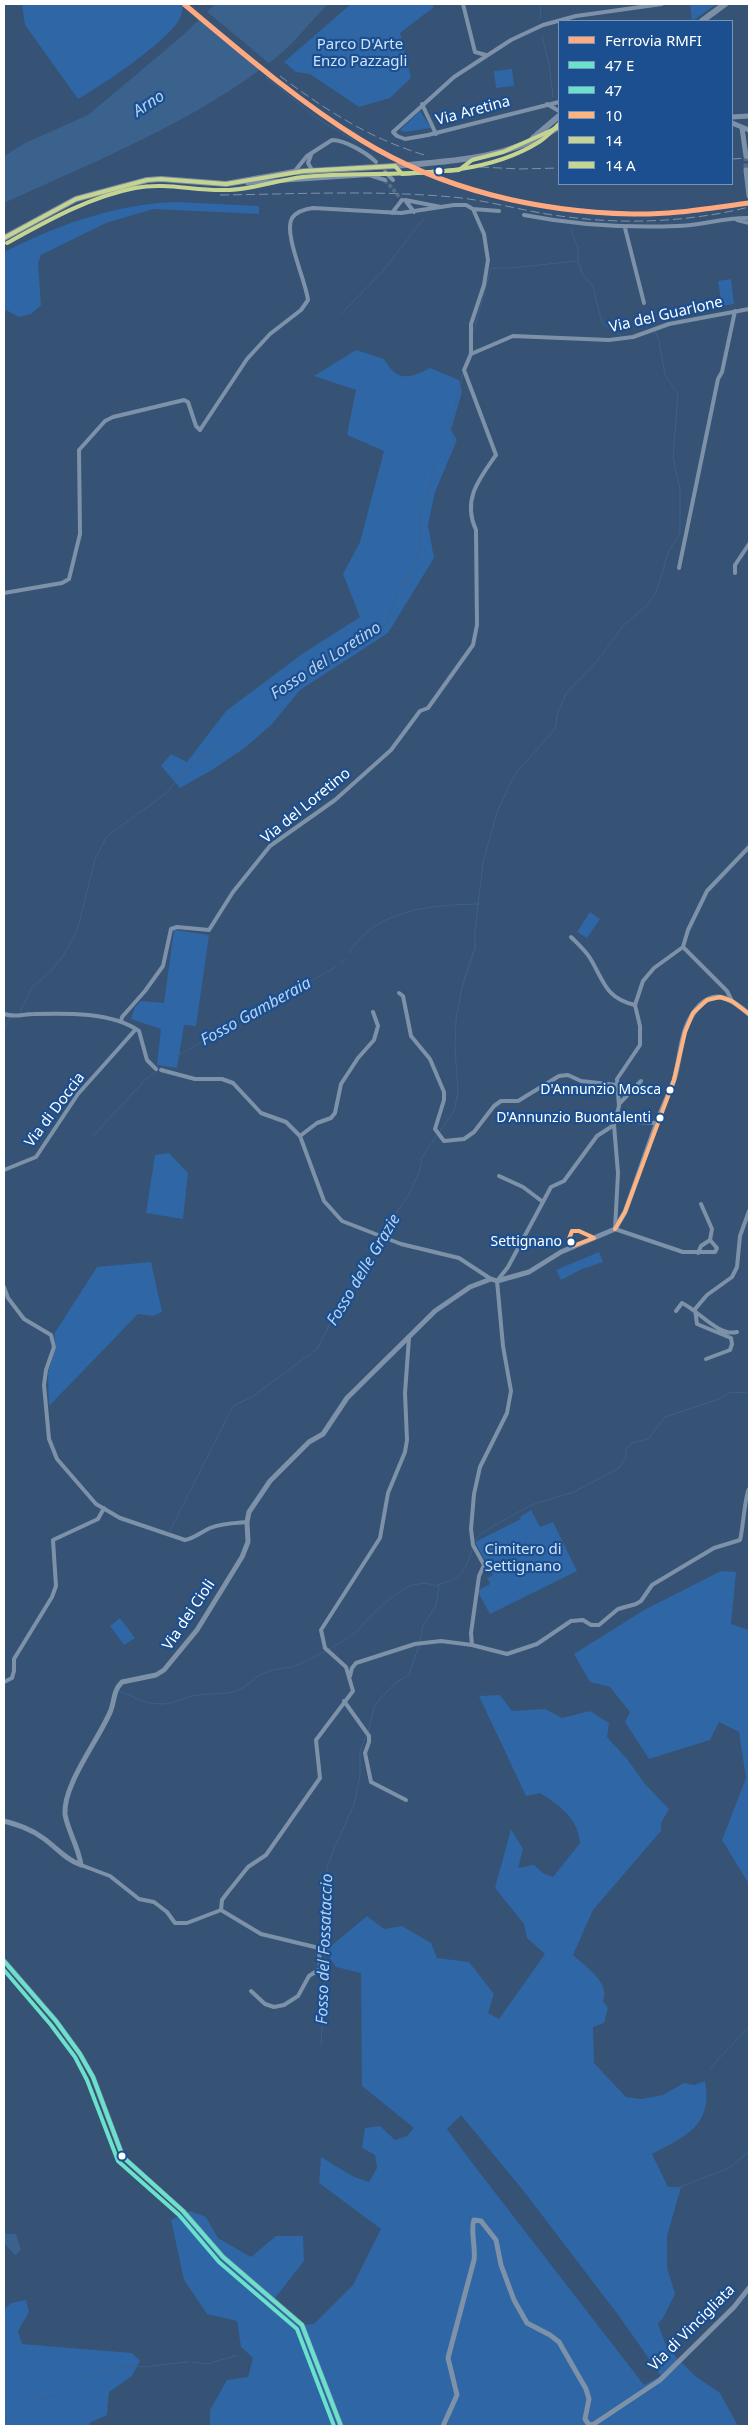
<!DOCTYPE html>
<html>
<head>
<meta charset="utf-8">
<style>
	body { margin:0 }
	#map { position:relative; width:753px; height:2430px; overflow:hidden; background:#365274; font-family:"Noto Sans",sans-serif }
	canvas { display:block }
	.frame { position:absolute; inset:0; border:5px solid #fff; pointer-events:none }
	.legend { position:absolute; left:558px; top:20px; width:175px; height:165px; box-sizing:border-box; background:#1b4f8f; border:1px solid #7695bc; margin:0; padding:6px 9px; list-style:none; font-size:15px; color:#fff }
	.legend li { display:flex; align-items:center; gap:10px; height:25px }
	.legend b { width:25px; border:1px solid #7695bc }
</style>
</head>
<body>
<div id="map">
<canvas width="753" height="2430"></canvas>
<div class="frame"></div>
<ul class="legend">
<li><b style="height:6px;background:#ffa980"></b>Ferrovia RMFI</li>
<li><b style="height:6px;background:#69e1cb"></b>47 E</li>
<li><b style="height:6px;background:#69e1cb"></b>47</li>
<li><b style="height:6px;background:#ffb380"></b>10</li>
<li><b style="height:6px;background:#c5d591"></b>14</li>
<li><b style="height:6px;background:#c5d591"></b>14 A</li>
</ul>
</div>
<script>
const ctx = document.querySelector('canvas').getContext('2d');
ctx.lineJoin = 'round';
function fill(path, color) {
  ctx.fillStyle = color;
  ctx.fill(path, 'evenodd');
}
function stroke(path, color, width, dash) {
  ctx.strokeStyle = color;
  ctx.lineWidth = width;
  ctx.lineCap = dash ? 'butt' : 'round';
  ctx.setLineDash(dash || []);
  ctx.stroke(path);
}
function label(font, color, halo, rows, align = 'center') {
  ctx.font = font + ' "Noto Sans",sans-serif';
  ctx.lineWidth = 4.5;
  ctx.setLineDash([]);
  ctx.textBaseline = 'middle';
  ctx.strokeStyle = halo;
  ctx.fillStyle = color;
  for (const [text, x, y, turn = 0] of rows) {
    ctx.save();
    ctx.translate(x, y);
    ctx.rotate((+turn || 0) * Math.PI / 180);
    ctx.textAlign = isNaN(turn) ? turn : align;
    if (halo) ctx.strokeText(text, 0, 0);
    ctx.fillText(text, 0, 0);
    ctx.restore();
  }
}
const green = new Path2D(`
	M22,4H179L183,7C182,10 182,15 180,18C171,39 100,87 78,99L25,25Z
	M351,4H432L434,7L400,33L411,78L390,98L359,107L310,74L296,72L284,62Z
	M690,4H717L692,21Z
	M512,69L514,86L496,88L494,71Z
	M420,111L431,128L405,132L400,130Z
	M177,202L259,206V214L153,209L106,223L41,255L38,263L41,305L31,314L19,317L4,309V252C58,225 115,204 177,202Z
	M731,279L734,304L722,306L718,281Z
	M356,350L384,359C397,382 409,379 430,368L459,380L462,392L451,430L457,440L435,492L428,525L434,558L388,633L300,690L272,724L246,747L212,770L180,788L161,766L171,754L187,762L226,711L302,654L360,617L343,574L360,542L384,451L347,435L356,390L314,376Z
	M590,912L600,919L587,938L577,932Z
	M174,930L209,935L196,1026L184,1025L177,1068L157,1065L161,1029L131,1019L135,1007L141,1001L164,1003Z
	M169,1153L188,1173L183,1219L146,1213L155,1155Z
	M599,1252L603,1262L582,1269L561,1280L556,1270Z
	M151,1262L162,1312L153,1316L138,1314L49,1406L48,1373L56,1346L54,1334L97,1267Z
	M531,1510L540,1527L553,1522L577,1571L490,1614L479,1594V1590L490,1584L487,1578L493,1575L475,1542L521,1519L520,1517Z
	M721,1571L736,1572L731,1624L749,1630V1884L722,1840L746,1778L739,1732L719,1722L710,1740L649,1759L625,1722L630,1712L610,1687L590,1682L574,1654L644,1610Z
	M120,1618L135,1638L124,1645L110,1626Z
	M500,1695L512,1711L545,1709L562,1718L590,1711L609,1723L607,1737L627,1759L645,1784L669,1809L661,1823V1831L593,1910L573,1955C585,1966 611,1983 603,2001L608,2008L604,2023L593,2027L594,2063L626,2097L641,2099L663,2095L684,2083L694,2085L705,2081C713,2126 686,2136 652,2154L668,2187H681L667,2236V2267L675,2294L663,2318L658,2324L667,2348L695,2376L720,2393L738,2426H741H210V2410L227,2380L248,2377L253,2358L241,2347L237,2321L207,2314L184,2280L171,2220L190,2211L206,2217L218,2238L251,2257L276,2236H303L304,2261L272,2302L300,2325L314,2324L353,2285L381,2229L319,2183L321,2157L354,2177L369,2182L377,2168L375,2155L362,2148L365,2128L380,2126L395,2140L407,2136L414,2128L362,2086L361,1973L336,1967L325,1951L367,1916L384,1929L402,1926L431,1943L437,1958L469,1962L494,1994L488,2013L499,2019L545,1954L527,1938L524,1924L495,1888L511,1829L523,1849L518,1868L534,1865L543,1873L553,1877L580,1843C578,1818 560,1806 540,1793L526,1796L479,1696ZM461,2115L522,2189L619,2316L661,2376L644,2385L473,2164L447,2129Z
	M26,2300L29,2312L18,2331L22,2344L132,2353L140,2361L132,2376L109,2392L107,2415L89,2423L90,2426H4V2310L11,2303Z`);
const water = new Path2D(`
	M215,4H328C311,21 296,41 278,56C197,121 98,160 4,203V156L25,143L88,115L182,36Z
	M4,2234H16L21,2250L15,2255L4,2243Z`);
const pier = new Path2D(`
	M205,10L270,64L261,71L197,18Z`);
const stream = new Path2D(`
	M540,18L541,4
	M542,36L549,64L553,97
	M266,77L318,119L355,141
	M571,229L578,248V261L582,273L593,287L602,323L623,337
	M341,314L382,272L424,218
	M472,337L491,268H511L577,261
	M467,359L470,348
	M349,953C375,909 432,905 478,904
	M341,963L346,959
	M19,1014L32,987L51,971L63,956L77,931L95,859L107,836L164,795L196,760L219,748L271,696L343,647L352,644L373,629L384,626L388,620L397,595L418,556L421,533L420,518L428,494L435,462L455,444L450,427L463,373
	M4,1030L9,1019L13,1017
	M177,1056L336,967
	M92,1137L146,1079L169,1062
	M170,1531L233,1406L252,1397L317,1349L337,1310L377,1254L394,1216L409,1194L420,1170L422,1157L454,1111L458,1092L455,1048L456,1019L462,987L475,948V931L483,862L497,812L515,774L555,729L558,712L567,692L597,661L624,625L647,605L656,593L669,550L680,534V489L673,457L678,394L665,375L659,341L655,331
	M474,1541L483,1532L531,1505L574,1492L619,1468L626,1458V1450L632,1443L648,1439L665,1417L719,1399L728,1393L749,1392
	M420,1641L423,1625L436,1606L439,1585
	M119,1691C137,1697 141,1704 162,1704C174,1704 186,1696 198,1695C211,1693 224,1695 236,1691C247,1688 253,1677 264,1673C275,1668 289,1669 300,1664C316,1656 348,1641 359,1629C371,1616 385,1601 401,1591C410,1584 426,1581 436,1586C444,1581 448,1583 455,1579C465,1572 470,1558 473,1547
	M368,1733L374,1708L379,1700L397,1682L409,1675L419,1645
	M321,2045L326,1951L324,1918L327,1868L334,1848L354,1805L360,1775V1751L366,1736
	M710,2068L749,2027
	M667,2192L729,2168L749,2152
	M193,2362L207,2364L238,2355
	M4,2419L22,2413L34,2401L55,2395L84,2378L111,2369L124,2366L144,2367L187,2362`);
const minorTunnel = new Path2D(`
	M385,180L402,200`);
const tertiaryTunnel = new Path2D(`
	M746,156V170`);
const minor = new Path2D(`
	M463,4L475,52L486,55
	M559,102L428,135L405,139L397,136L393,132L454,77L511,40L543,25L576,16L662,4
	M422,104L436,134
	M547,104L559,111
	M311,155L308,163L312,170
	M395,166L402,174L459,170L472,160
	M294,172L307,156L332,140C345,140 367,153 376,162
	M385,172L393,180
	M247,183L369,175L385,180
	M405,200L441,207
	M405,200L414,212
	M473,209L499,211
	M392,213L402,200
	M524,215C575,225 625,228 677,226C701,226 724,217 749,218
	M737,220L749,223
	M625,228L644,303
	M471,354L513,336L609,340L633,337L669,324L749,309
	M679,568L718,379L722,372L735,311
	M735,573V565L749,544
	M4,593L62,583L69,579L80,534L79,450L105,421L113,417L184,400L188,402L196,426L200,430L247,359L270,334L301,310L308,300C306,281 283,233 292,218C297,211 305,209 313,208L401,213L454,205H466L473,209L484,234L488,260L484,285L471,324V354L464,370L496,455C479,479 462,500 476,530L477,625L473,645L428,708L420,711L391,750L335,800L270,846L233,892L209,930L177,927L171,929L163,966L145,991L122,1017L121,1022
	M571,937C578,944 585,950 590,958C604,981 605,998 635,1005
	M683,947L727,991L731,999
	M399,993L403,996L411,1036L430,1059L444,1092V1100L435,1129L444,1141L464,1139L474,1132L494,1106L501,1101H518L559,1076L568,1075L581,1081L617,1085
	M4,1014C15,1018 22,1014 34,1014C66,1013 112,1012 139,1031L147,1060L156,1069
	M161,1070L195,1079H222L233,1083L261,1113L286,1122L300,1136L324,1201L342,1221L401,1244L459,1258L491,1279
	M619,1104L641,1081
	M614,1121L657,1123
	M300,1136L317,1123L331,1118L335,1113L341,1084L358,1058L374,1040L378,1026L373,1012
	M4,1170L36,1157L78,1094L136,1029
	M499,1176L523,1187L543,1202
	M710,1240L717,1248L715,1252H683L615,1229L618,1173L614,1125L619,1106L617,1079L640,1045V1026L635,1005L643,981L654,968L683,947L688,930L707,891L749,847
	M573,1246L569,1239L572,1231H579L595,1238
	M698,1253L701,1246L710,1240L712,1229L701,1204
	M4,1287L8,1298L24,1319L51,1335L54,1347L46,1370L44,1385L49,1439L57,1459L96,1504L120,1518L185,1540C195,1538 201,1532 210,1528C222,1523 234,1523 247,1522
	M695,1309L707,1295L732,1277L737,1267L740,1236L749,1211
	M695,1309L697,1324L731,1338L732,1344L730,1350L706,1359
	M676,1311L682,1303C699,1311 719,1337 737,1332
	M472,1645L471,1633L479,1576L484,1565L473,1545L471,1529L474,1494L480,1467L507,1413L511,1391L503,1346L497,1281L508,1267L551,1187L564,1181L597,1136L614,1125
	M350,1676L352,1668L356,1663L415,1644L441,1641L472,1645L507,1654L537,1644L571,1621L583,1620L591,1625H599L618,1609L636,1604L641,1601L652,1585L714,1548L740,1540C743,1530 745,1494 749,1489
	M4,1682L12,1678L14,1671V1659L52,1597L56,1586L53,1540L98,1519L104,1508
	M344,1701L369,1736V1742L365,1753L371,1782L406,1800
	M81,1865L110,1876L139,1899L154,1902L167,1912L175,1923H187L221,1910
	M221,1910L222,1900L228,1892L248,1867L266,1855L320,1778L316,1740L353,1691L346,1667L325,1648L321,1630L380,1538L388,1493L405,1452L407,1440L405,1393L409,1338
	M221,1910L261,1934L319,1948L320,1969L309,1976L298,1996L284,2005L274,2007L265,2004L251,1991`);
const tertiary = new Path2D(`
	M732,117L749,116
	M732,123L749,130
	M742,128L746,156
	M746,170L749,196
	M4,1821C18,1825 31,1829 43,1838C56,1847 66,1860 81,1865
	M81,1865C79,1848 67,1829 65,1814C63,1784 100,1738 111,1710C115,1699 113,1691 122,1682L156,1675L164,1670L197,1630L242,1557L248,1542L247,1522L249,1512L270,1481L309,1442L323,1434L347,1398L435,1311L470,1287L491,1279L497,1281L529,1272L561,1252L615,1229L625,1212C636,1182 646,1152 657,1122C662,1108 669,1094 674,1080C682,1054 679,1027 700,1005C718,988 735,1002 749,1014
	M4,1961L56,2021L80,2054L93,2077L123,2157L183,2211L223,2257L302,2325L341,2426
	M443,2426L457,2395L448,2358L474,2260C476,2249 470,2228 474,2220L481,2221L496,2240L501,2265L514,2300L527,2323L550,2335L559,2342L586,2389L589,2399L585,2419L589,2425L594,2424L660,2380L734,2307L749,2288`);
const primary = new Path2D(`
	M702,21L725,4
	M533,138L559,116
	M395,166C454,161 507,159 559,127
	M4,238L76,199L147,180L161,179L226,184L294,172L360,168`);
const rail = new Path2D(`
	M280,76C327,111 372,140 428,156
	M732,159L749,158
	M480,167L520,169L559,168
	M220,195C298,194 375,190 452,197C486,200 519,210 553,215C619,225 685,223 749,207`);
const primaryBridge = new Path2D(`
	M360,168L395,166`);
const bus1 = new Path2D(`
	M4,1961L56,2021L80,2054L93,2077L123,2157L183,2211L223,2257L302,2325L341,2426`);
const bus2 = new Path2D(`
	M4,1970L51,2025L75,2057L87,2080L118,2161L179,2215L219,2262L297,2329L334,2426`);
const bus3 = new Path2D(`
	M615,1229L625,1212L674,1080L685,1032L693,1013L707,1000L720,997L732,1001L749,1014
	M572,1231H579L594,1238L573,1246L569,1239Z`);
const bus4 = new Path2D(`
	M4,238L76,199L147,180L161,179L226,184L304,171L395,166L402,174L459,170L472,160L503,152L559,127`);
const bus5 = new Path2D(`
	M7,243C47,221 89,197 135,188C166,182 194,191 225,190C252,190 276,180 303,177C380,169 470,185 539,142C547,137 553,130 559,124`);
const rail1 = new Path2D(`
	M184,4C241,52 298,101 361,140C442,190 538,212 632,214C671,215 710,208 749,203`);
const markers = [
	[439,171,4.5,"#fff"],
	[670,1090,4.5,"#fff"],
	[660,1118,4.5,"#fff"],
	[571,1242,4.5,"#fff"],
	[122,2156,4.5,"#fff"]
];
const busNames = [
	["D'Annunzio Mosca",661,1090],
	["D'Annunzio Buontalenti",651,1118],
	["Settignano",562,1242]
];
const parkNames = [
	["Parco D'Arte",360,45],
	["Enzo Pazzagli",360,62],
	["Cimitero di",523,1550],
	["Settignano",523,1567]
];
const streetNames = [
	["Via Aretina",473,111,-15],
	["Via del Guarlone",666,315,-13],
	["Via del Loretino",306,806,-39],
	["Via di Doccia",55,1110,-53],
	["Via dei Cioli",189,1615,-56],
	["Via di Vincigliata",692,2328,-45]
];
const waterNames = [
	["Arno",149,104,-33],
	["Fosso del Loretino",326,661,-33],
	["Fosso Gamberaia",256,1012,-29],
	["Fosso delle Grazie",364,1270,-59],
	["Fosso del Fossataccio",325,1949,-88]
];
fill(green, '#2f66a5');
fill(water, '#3b618d');
fill(pier, '#365274');
stroke(stream, '#3b618d', 1);
stroke(minorTunnel, '#546c89', 4, [4, 2]);
stroke(tertiaryTunnel, '#546c89', 5, [5, 2.5]);
stroke(minor, '#7d92a8', 4);
stroke(tertiary, '#7d92a8', 5);
stroke(primary, '#7d8ea7', 6);
stroke(rail, '#7e92a7', 1, [9, 4]);
stroke(primaryBridge, '#7d8ea7', 6);
stroke(bus1, '#69e1cb', 4);
stroke(bus2, '#69e1cb', 4);
stroke(bus3, '#ffb380', 4);
stroke(bus4, '#c5d591', 4);
stroke(bus5, '#c5d591', 4);
stroke(rail1, '#ffa980', 5);
for (const [x, y, r, color] of markers) {
  const dot = new Path2D();
  dot.arc(x, y, r, 0, 2 * Math.PI);
  ctx.fillStyle = color;
  ctx.fill(dot);
  stroke(dot, '#1b4f8f', 2);
}
label('14px', '#fff', '#1b4f8f', busNames, 'right');
label('15px', '#cfe3fa', '#1b4f8f', parkNames);
label('15px', '#fff', '#1b4f8f', streetNames);
label('italic 16px', '#b5d3f5', '#1b4f8f', waterNames);
</script>
</body>
</html>
